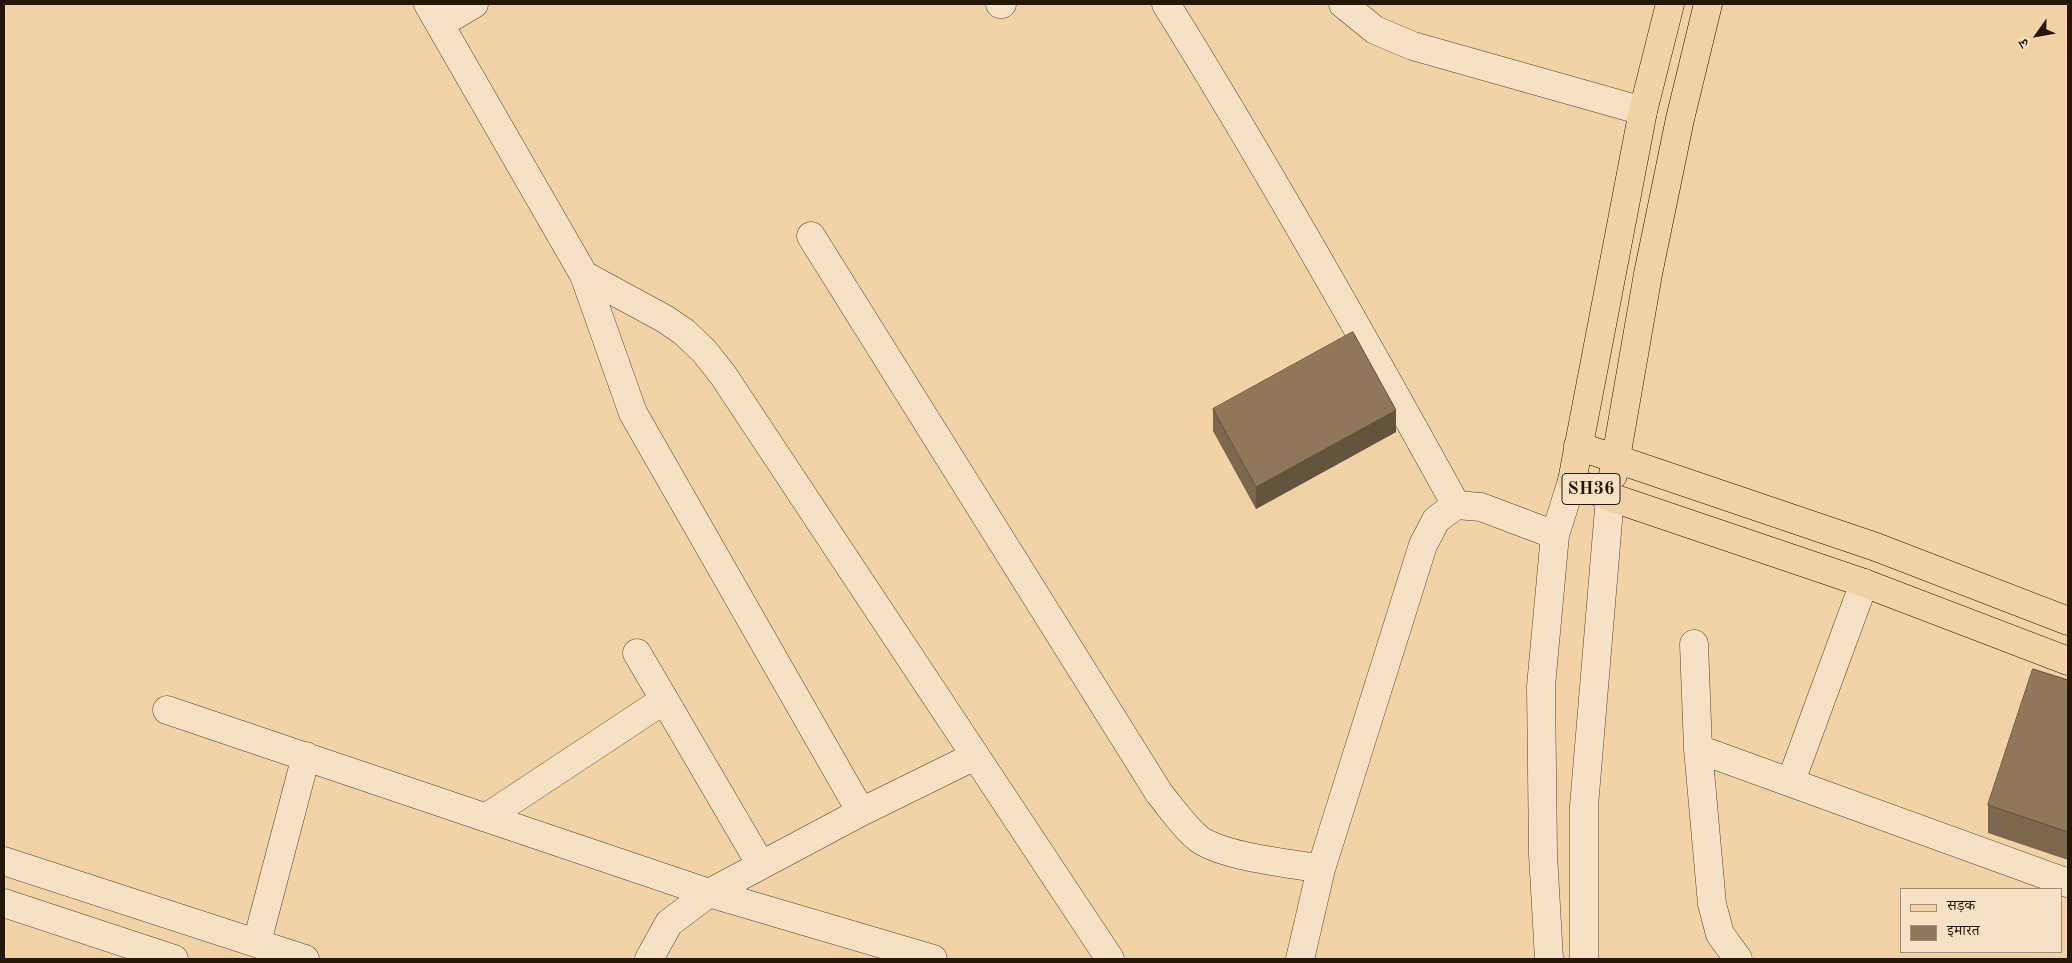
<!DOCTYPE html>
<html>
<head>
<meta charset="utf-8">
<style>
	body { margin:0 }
	#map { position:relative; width:2072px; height:963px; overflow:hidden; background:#f0d2a4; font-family:"Old Standard TT","Noto Serif Devanagari",serif }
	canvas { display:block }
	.frame { position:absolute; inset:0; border:5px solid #241706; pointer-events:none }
	.legend { position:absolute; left:1900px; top:888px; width:162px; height:65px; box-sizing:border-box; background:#f5e2c4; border:1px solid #a19178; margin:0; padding:6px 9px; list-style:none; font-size:15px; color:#241706 }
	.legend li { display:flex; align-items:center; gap:10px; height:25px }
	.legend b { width:25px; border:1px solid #a19178 }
	.north { position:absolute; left:2012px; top:10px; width:50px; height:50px; -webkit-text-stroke:4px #f5e2c4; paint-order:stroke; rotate:238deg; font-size:14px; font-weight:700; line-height:20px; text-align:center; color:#241706 }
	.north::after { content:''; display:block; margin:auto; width:18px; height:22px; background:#241706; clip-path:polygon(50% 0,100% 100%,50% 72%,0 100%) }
</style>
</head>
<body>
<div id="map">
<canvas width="2072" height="963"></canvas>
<div class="frame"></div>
<ul class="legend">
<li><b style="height:6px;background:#f0d2a4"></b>सड़क</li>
<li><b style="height:14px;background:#8e7858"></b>इमारत</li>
</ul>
<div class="north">उ</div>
</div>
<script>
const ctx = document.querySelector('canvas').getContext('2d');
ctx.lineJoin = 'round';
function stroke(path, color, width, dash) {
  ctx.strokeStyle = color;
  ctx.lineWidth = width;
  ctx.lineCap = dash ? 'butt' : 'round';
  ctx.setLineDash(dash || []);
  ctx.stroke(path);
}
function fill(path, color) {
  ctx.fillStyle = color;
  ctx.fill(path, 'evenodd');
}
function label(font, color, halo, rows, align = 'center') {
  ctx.font = font + ' "Old Standard TT",serif';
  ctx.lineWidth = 4;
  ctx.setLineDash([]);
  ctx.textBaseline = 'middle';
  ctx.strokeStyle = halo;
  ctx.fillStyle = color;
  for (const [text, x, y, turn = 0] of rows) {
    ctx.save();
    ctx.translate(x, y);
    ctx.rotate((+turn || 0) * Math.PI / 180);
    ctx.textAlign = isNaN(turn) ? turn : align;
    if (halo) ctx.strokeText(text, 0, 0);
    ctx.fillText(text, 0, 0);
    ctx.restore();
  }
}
const minor = new Path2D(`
	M428,4L584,275L665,319L684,332L704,351L723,375L1110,959
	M1000,4H1002
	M1166,4C1268,168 1363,336 1456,505
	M1343,4L1375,30L1413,46L1643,111
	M440,24L474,4
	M811,236L1159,793C1172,809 1183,826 1199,839C1224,857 1289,863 1321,869
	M584,275L633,413L861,812
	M1694,644L1698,749L1712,904L1720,934L1738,959
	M637,653L761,865
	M167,710L709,893L933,959
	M1698,749L2068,883
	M1791,781L1864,583
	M487,817L664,700
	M4,861L305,959
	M4,903L174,959
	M257,942L306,756
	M649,959L669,923L709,893L861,812L975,756
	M1300,959L1321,869L1423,545L1436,520L1456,505L1481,507L1555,535
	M1549,959L1543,854L1541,686L1555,535L1572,481
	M1584,959V806L1610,497`);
const major = new Path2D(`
	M1670,4L1643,111L1572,481L1610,497L1864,583L2068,661
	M1578,446L1876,547L2068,621
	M1613,475L1648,274L1680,119L1708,4`);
const wall = new Path2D(`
	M1213,409L1396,432L1256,509L1213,431Z
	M2068,680V860L1988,833V805Z`);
const shadedWall = new Path2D(`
	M1396,410V432L1256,509V487Z`);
const building = new Path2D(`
	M1353,332L1396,410L1256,487L1213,409Z
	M2033,669L2068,680V832L1988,805Z`);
const shields = [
	[1591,489,58]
];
const shieldNames = [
	["SH36",1591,489]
];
stroke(minor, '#57462e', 29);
stroke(major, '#241706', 29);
stroke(minor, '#f5e2c4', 28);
stroke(major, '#f0d2a4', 28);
fill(wall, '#7a674c');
fill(shadedWall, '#63543e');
fill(building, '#8e7858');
stroke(building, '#63543e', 1);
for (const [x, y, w] of shields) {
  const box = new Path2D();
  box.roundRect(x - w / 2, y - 15.5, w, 31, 4);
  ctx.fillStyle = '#f5e2c4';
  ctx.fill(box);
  stroke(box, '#241706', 1);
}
label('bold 18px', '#241706', null, shieldNames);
</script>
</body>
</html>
